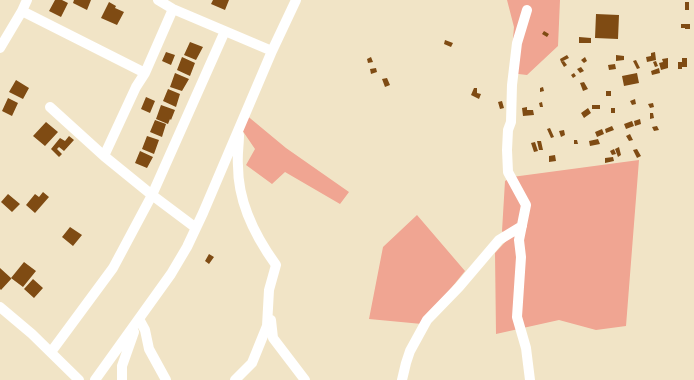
<!DOCTYPE html>
<html>
<head>
<meta charset="utf-8">
<style>
	body { margin:0 }
	canvas { display:block; background:#f1e4c6 }
</style>
</head>
<body>
<canvas width="694" height="380"></canvas>
<script>
const ctx = document.querySelector('canvas').getContext('2d');
ctx.lineJoin = 'round';
function fill(path, color) {
  ctx.fillStyle = color;
  ctx.fill(path, 'evenodd');
}
function stroke(path, color, width, dash) {
  ctx.strokeStyle = color;
  ctx.lineWidth = width;
  ctx.lineCap = dash ? 'butt' : 'round';
  ctx.setLineDash(dash || []);
  ctx.stroke(path);
}
const green = new Path2D(`
	M507,0H560L558,46L527,75L510,73L514,27Z
	M245,114L286,148L349,192L340,204L285,172L272,184L246,165L255,149L240,127Z
	M639,160L626,326L596,330L559,320L496,334L495,253L507,240L502,231L505,181L512,177Z
	M417,215L465,271L422,324L369,319L383,247Z`);
const building = new Path2D(`
	M55,0H62L68,3L61,17L49,11Z
	M74,0H91L87,10L73,3Z
	M213,0H229L225,10L211,4Z
	M109,2L116,6L115,8L124,12L117,25L101,18Z
	M685,2H689V10H685Z
	M596,14L619,15L618,39L595,38Z
	M681,24H685V28H681Z
	M685,24H690V29H685Z
	M544,31L549,34L547,37L542,34Z
	M579,37L591,38V43H579Z
	M445,40L453,43L451,47L444,44Z
	M190,42L203,47L196,60L184,55Z
	M166,52L175,55L171,65L162,61Z
	M655,52L656,60L647,62L646,57L651,56V53Z
	M567,55L569,58L561,62L560,59Z
	M616,55L624,56V60L616,61Z
	M182,57L195,63L190,76L177,70Z
	M371,57L373,62L368,63L367,59Z
	M585,57L587,61L584,63L581,60Z
	M668,58V68L661,70L659,63L663,62L662,59Z
	M682,58H687V67H682V69H678V62H682Z
	M636,60L640,68L637,69L633,61Z
	M564,61L567,65L564,67L561,62Z
	M656,61L658,66L655,67L653,62Z
	M615,64L616,69L609,70L608,65Z
	M581,67L584,71L580,73L577,69Z
	M376,68L377,72L371,74L370,69Z
	M659,68L660,73L652,75L651,71Z
	M175,73L189,79L182,91L170,87Z
	M574,73L576,76L573,78L571,75Z
	M637,73L639,83L624,86L622,76Z
	M387,78L390,85L385,87L382,79Z
	M16,80L29,88L23,99L9,92Z
	M584,82L588,89L583,91L580,83Z
	M543,87L544,91L540,92V88Z
	M474,88H477V93L481,94L479,99L471,95Z
	M168,89L180,94L176,107L163,101Z
	M606,91H611V96H606Z
	M146,97L155,101L150,113L141,109Z
	M8,98L18,103L12,116L2,111Z
	M635,99L636,104L632,105L630,101Z
	M502,101L504,108L500,109L498,102Z
	M542,102L543,107H540L539,103Z
	M653,103L654,107L650,108L648,104Z
	M161,105L175,110L171,120L170,119L168,124L156,119Z
	M592,105H600V109H592Z
	M527,107V110H533L534,115L523,116L522,108Z
	M588,108L591,113L584,118L581,113Z
	M611,108H615V113H611Z
	M650,113H653L654,118L650,119Z
	M640,119L641,124L635,126L634,121Z
	M155,120L166,124L162,137L150,132Z
	M632,121L634,126L626,129L624,124Z
	M46,122L58,132L45,146L33,136Z
	M612,126L614,130L606,133L605,129Z
	M657,126L659,130L654,131L652,127Z
	M550,128L554,137L551,138L547,129Z
	M602,129L604,134L597,137L595,132Z
	M564,130L565,135L561,137L559,131Z
	M630,134L633,140L629,141L626,136Z
	M69,136L74,140L64,151L59,147L57,149L62,154L59,157L51,149L60,138L65,141Z
	M147,136L159,140L154,154L142,149Z
	M598,139L600,144L590,146L589,141Z
	M574,140H577L578,144H574Z
	M537,141H541L543,150H539Z
	M535,142L538,151L534,152L531,143Z
	M619,147L621,155L618,157L615,149Z
	M614,149L616,154L612,155L610,151Z
	M637,149L641,156L637,158L633,150Z
	M140,151L153,157L147,168L135,163Z
	M555,155L556,161L549,162V156Z
	M613,157L614,161L605,163V158Z
	M43,192L49,197L35,213L26,205L35,194L39,197Z
	M8,194L20,204L12,212L1,202Z
	M70,227L82,235L73,246L62,237Z
	M209,254L214,257L209,264L205,261Z
	M24,262L36,271L23,287L11,278H12L1,290L0,289V268L11,278Z
	M33,279L43,288L34,298L24,289Z`);
const minor = new Path2D(`
	M158,0L173,9L272,51
	M527,10L517,43L512,85L511,122L508,130L507,150L508,172L526,205L519,240L521,257L517,317L526,348L530,380
	M22,11L145,73
	M0,48L22,11L27,0
	M50,107L104,156L152,195L225,31
	M104,156L136,87L145,73L173,9
	M0,307L32,334L79,380
	M139,319L145,330L149,349L166,380
	M271,320L273,338L305,380
	M51,352L113,268L152,195L196,228
	M95,380L171,274L187,247L203,213L272,51L296,0
	M122,380V366L134,332
	M235,380L252,363L267,326L269,290L276,265C255,236 238,202 238,166C237,155 239,145 239,135
	M402,380L406,363L410,351L427,320L459,287L499,240L522,226`);
fill(green, '#f0a592');
fill(building, '#7f4b13');
stroke(minor, '#fff', 10);
</script>
</body>
</html>
